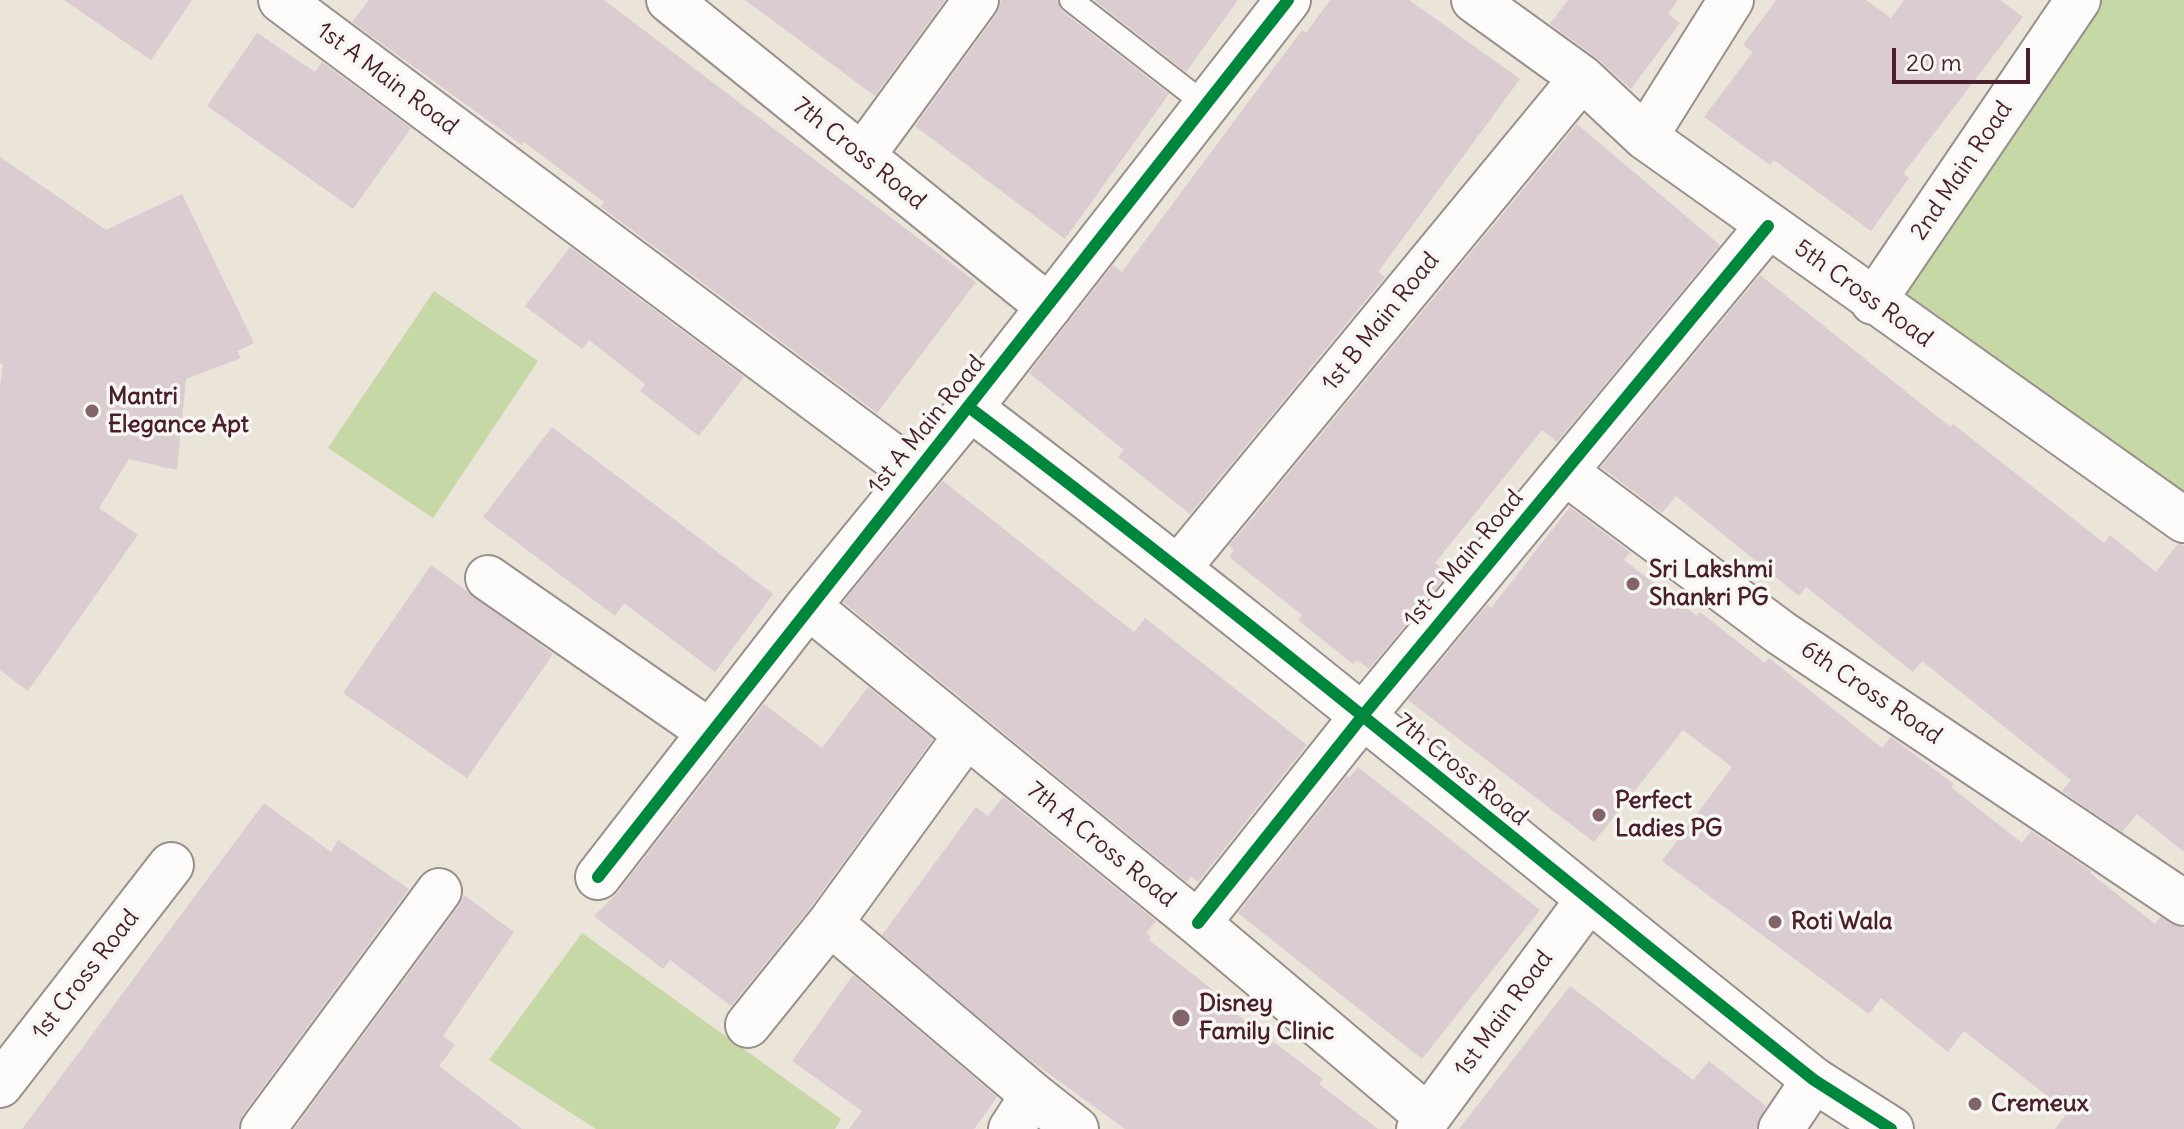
<!DOCTYPE html>
<html>
<head>
<meta charset="utf-8">
<style>
	body { margin:0 }
	#map { position:relative; width:2184px; height:1129px; overflow:hidden; background:#eae4d9; font-family:Delius,sans-serif }
	canvas { display:block }
	.scale { position:absolute; left:1892px; top:48px; width:138px; height:36px; box-sizing:border-box; border:4px solid #4a1f2b; border-top:0; padding-left:10px; font-size:24px; line-height:28px; white-space:nowrap; color:#4a1f2b; -webkit-text-stroke:6px #f6f6f2; paint-order:stroke }
</style>
</head>
<body>
<div id="map">
<canvas width="2184" height="1129"></canvas>
<div class="scale">20 m</div>
</div>
<script>
const ctx = document.querySelector('canvas').getContext('2d');
ctx.lineJoin = 'round';
function fill(path, color) {
  ctx.fillStyle = color;
  ctx.fill(path, 'evenodd');
}
function stroke(path, color, width, dash) {
  ctx.strokeStyle = color;
  ctx.lineWidth = width;
  ctx.lineCap = dash ? 'butt' : 'round';
  ctx.setLineDash(dash || []);
  ctx.stroke(path);
}
function label(font, color, halo, rows, align = 'center') {
  ctx.font = font + ' Delius,sans-serif';
  ctx.lineWidth = 7;
  ctx.setLineDash([]);
  ctx.textBaseline = 'middle';
  ctx.strokeStyle = halo;
  ctx.fillStyle = color;
  for (const [text, x, y, turn = 0] of rows) {
    ctx.save();
    ctx.translate(x, y);
    ctx.rotate((+turn || 0) * Math.PI / 180);
    ctx.textAlign = isNaN(turn) ? turn : align;
    if (halo) ctx.strokeText(text, 0, 0);
    ctx.fillText(text, 0, 0);
    ctx.restore();
  }
}
const green = new Path2D(`
	M2078,0H2184V520L1873,302Z
	M434,291L538,361L433,518L328,448Z
	M582,933L841,1119L835,1129H596L489,1060Z`);
const building = new Path2D(`
	M64,0H192L151,60Z
	M369,0H604L976,282L877,413L601,207L604,202L524,142L522,145L352,22Z
	M745,0H945L875,96Z
	M1001,0H1057L1062,11L1169,94L1065,239L915,126L996,15Z
	M1094,0H1238L1186,72Z
	M1330,0H1409L1520,79L1378,272L1385,277L1190,514L1118,457L1124,450L1029,373L1113,265L1122,272L1302,30L1306,33Z
	M1568,0H1678L1668,14L1680,23L1631,89L1597,58L1550,24Z
	M1776,0H1866L1891,18L1904,0H2000L2023,17L1903,174L1909,178L1871,231L1774,160L1770,165L1704,117L1753,52L1743,45Z
	M257,33L315,72L322,62L411,128L353,209L207,106Z
	M1577,124L1720,245L1557,442L1542,430L1435,563L1448,574L1369,669L1357,660L1353,664L1298,620L1302,615L1229,557L1234,550L1229,546Z
	M0,157L106,230L182,194L254,343L237,351L241,358L186,379L177,470L129,459L99,508L138,535L28,691L0,670V388L3,365L0,363Z
	M570,247L744,377L699,436L640,391L645,384L589,340L582,349L525,306Z
	M1760,275L1950,427L1953,424L2104,543L2110,535L2156,572L2178,544L2184,545V852L2137,814L2122,832L2062,791L2071,780L1922,661L1913,672L1806,587L1799,596L1676,496L1662,513L1601,467Z
	M552,427L773,594L715,672L624,603L615,616L483,517Z
	M943,481L1134,632L1145,618L1307,745L1198,882L1191,876L1187,882L843,602Z
	M1570,507L1630,552L1624,560L1697,616L1700,612L1765,663L1769,658L1882,748L1891,737L1954,784L1951,787L2022,843L2031,831L2091,871L2090,873L2155,924L2160,917L2184,928V1129H2055L2068,1112L1964,1031L1948,1052L1881,998L1869,1014L1662,861L1732,767L1683,730L1594,842L1408,700L1487,605L1491,608Z
	M431,565L553,654L467,778L343,693Z
	M868,687L933,739L810,908L731,1006L670,960L663,969L594,916L618,892L764,704L822,748Z
	M1358,767L1540,910L1422,1059L1238,913L1347,776L1349,778Z
	M1003,797L1156,921L1146,933L1151,937L1149,940L1227,1001L1224,1005L1323,1079L1319,1084L1378,1129H1125L1026,1057L882,935L976,807L988,816Z
	M264,803L331,852L338,840L409,889L243,1114L238,1129H22Z
	M464,895L514,932L443,1036L455,1045L439,1066L522,1129H294L459,906Z
	M853,975L997,1097L974,1129H849L862,1111L792,1061Z
	M1570,986L1693,1080L1709,1061L1766,1106L1756,1129H1459Z`);
const lane = new Path2D(`
	M1071,0L1206,105`);
const street = new Path2D(`
	M281,0L916,474
	M669,0L1049,307
	M1474,0L1582,78L1645,137L2184,520
	M1645,137L1731,0
	M862,156L976,0
	M1873,302L2078,0
	M1565,472L1781,633L2184,903
	M1179,567L1582,78
	M488,578L710,732
	M808,606L1198,923L1428,1117
	M966,736L830,923L1033,1095
	M598,877L808,606L970,408
	M1198,923L1361,718L1768,226
	M748,1025L830,923
	M0,1085L171,865
	M263,1129L439,891
	M1011,1129L1033,1095L1076,1129
	M1419,1129L1588,900
	M1781,1129L1814,1080`);
const secondary = new Path2D(`
	M1288,0L970,408C1257,625 1533,856 1814,1080L1891,1129`);
const cycleway = new Path2D(`
	M970,408C1257,625 1533,856 1814,1080L1891,1129
	M598,877C826,583 1059,293 1288,0
	M1198,923L1361,718L1768,226`);
const markers = [
	[92,411,8,"#826468"],
	[1633,584,8,"#826468"],
	[1599,815,8,"#826468"],
	[1775,922,8,"#826468"],
	[1181,1018,10,"#826468"],
	[1975,1104,8,"#826468"]
];
const streetNames = [
	["1st A Main Road",387,79,37],
	["7th Cross Road",859,154,39],
	["2nd Main Road",1962,171,-56],
	["5th Cross Road",1863,294,36],
	["1st B Main Road",1381,322,-51],
	["1st A Main Road",927,425,-51],
	["1st C Main Road",1464,559,-50],
	["6th Cross Road",1871,693,34],
	["7th Cross Road",1461,770,39],
	["7th A Cross Road",1101,845,39],
	["1st Cross Road",86,975,-52],
	["1st Main Road",1504,1014,-54]
];
const poiNames = [
	["Mantri",108,397],
	["Elegance Apt",108,425],
	["Sri Lakshmi",1649,570],
	["Shankri PG",1649,598],
	["Perfect",1615,801],
	["Ladies PG",1615,829],
	["Roti Wala",1791,922],
	["Disney",1199,1004],
	["Family Clinic",1199,1032],
	["Cremeux",1991,1104]
];
fill(green, '#c5d8a5');
fill(building, '#daccd0');
stroke(lane, '#998f8b', 26);
stroke(street, '#998f8b', 48);
stroke(secondary, '#998f8b', 48);
stroke(lane, '#fcfbf9', 22);
stroke(street, '#fcfbf9', 44);
stroke(secondary, '#fcfbf9', 44);
stroke(cycleway, '#00873e', 12);
for (const [x, y, r, color] of markers) {
  const dot = new Path2D();
  dot.arc(x, y, r, 0, 2 * Math.PI);
  ctx.fillStyle = color;
  ctx.fill(dot);
  stroke(dot, '#f6f6f2', 3);
}
label('24px', '#4a1f2b', '#f6f6f2', streetNames);
label('bold 24px', '#4a1f2b', '#f6f6f2', poiNames, 'left');
</script>
</body>
</html>
